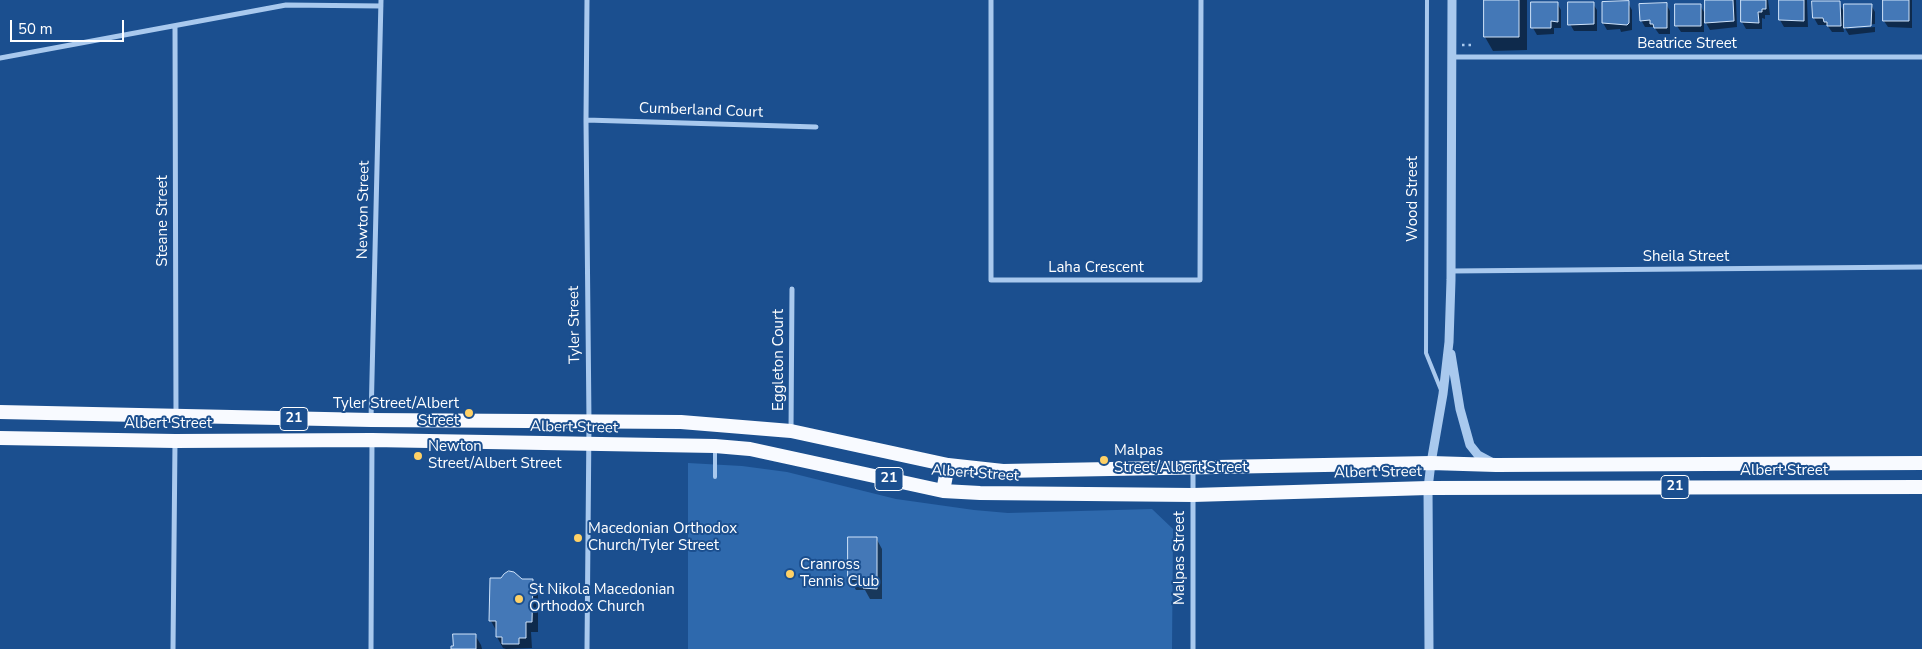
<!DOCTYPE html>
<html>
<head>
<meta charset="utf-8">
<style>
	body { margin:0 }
	#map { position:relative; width:1922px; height:649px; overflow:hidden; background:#1b4f8f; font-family:"Nunito Sans",sans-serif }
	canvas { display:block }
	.scale { position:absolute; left:10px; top:20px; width:114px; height:22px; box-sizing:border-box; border:2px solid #fff; border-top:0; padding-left:6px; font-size:15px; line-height:18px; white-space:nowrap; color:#fff; -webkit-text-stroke:4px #1b4f8f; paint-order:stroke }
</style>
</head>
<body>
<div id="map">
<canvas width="1922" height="649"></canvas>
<div class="scale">50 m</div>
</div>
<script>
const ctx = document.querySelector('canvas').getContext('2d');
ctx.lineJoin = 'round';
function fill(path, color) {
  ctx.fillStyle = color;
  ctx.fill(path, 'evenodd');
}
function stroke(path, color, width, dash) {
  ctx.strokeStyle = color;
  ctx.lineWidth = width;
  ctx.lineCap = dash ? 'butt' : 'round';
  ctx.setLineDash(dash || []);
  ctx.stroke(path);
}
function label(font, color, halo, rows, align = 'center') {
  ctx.font = font + ' "Nunito Sans",sans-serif';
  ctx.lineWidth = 4;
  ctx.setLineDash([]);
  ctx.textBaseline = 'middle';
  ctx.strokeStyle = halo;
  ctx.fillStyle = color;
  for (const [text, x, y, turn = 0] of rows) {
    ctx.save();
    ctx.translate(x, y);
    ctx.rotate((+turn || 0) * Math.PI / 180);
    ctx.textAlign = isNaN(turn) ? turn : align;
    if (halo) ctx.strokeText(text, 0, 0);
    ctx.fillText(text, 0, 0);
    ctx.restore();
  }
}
const green = new Path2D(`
	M688,463L742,466L787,472L896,499L974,510L1008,513L1152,509L1173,529L1172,649H688Z`);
const shadow = new Path2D(`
	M1485,0H1527V50L1493,51L1485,37Z
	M1707,0H1736L1737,27L1710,30L1706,23Z
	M1742,0H1768L1770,15H1765V19L1762,18V29H1746L1742,22Z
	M1780,0H1807L1808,27H1784L1780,20Z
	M1884,0H1912V28L1888,27L1884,21Z
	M1557,3L1561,10V28H1554V34L1537,35L1533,28Z
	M1628,3L1632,10V30L1621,32L1620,29L1607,30L1603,23Z
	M1839,3L1845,14L1871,5L1875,12V24L1847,27V29L1875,27V32L1849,35L1843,25L1844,32H1832L1827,25H1818L1814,18Z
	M1593,4L1597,10V31H1574L1570,24Z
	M1666,4L1670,11V34H1659L1654,27H1645L1641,20Z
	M1700,5L1704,12V32H1681L1677,26Z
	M876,538L882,549V599H870L865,590H856L849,579Z
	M521,580H532L538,591V632H531L532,648L506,649L503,648L497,637V632L491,621Z
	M475,635L481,645L482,649H453Z`);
const building = new Path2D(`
	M1484,0H1519V37H1484Z
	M1705,0H1733L1734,21L1705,23Z
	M1741,0H1766V9H1762V12H1758L1759,23L1741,22Z
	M1779,0H1804V21L1779,20Z
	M1883,0H1909V21H1883Z
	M1629,1V23L1627,25L1602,23V2Z
	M1812,1H1840L1841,26H1827V22H1824L1823,18H1813Z
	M1531,2H1558V22L1551,21V28H1531Z
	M1568,2H1594V24L1568,25Z
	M1667,3V28H1654L1653,24H1650V20L1640,21L1639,4Z
	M1675,4H1701V26H1675Z
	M1844,4H1872L1871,26L1844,28Z
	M848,537H877V589L863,588V580L848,579Z
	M509,571L514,572L522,579H533L532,622H526V638H519V644H502V637H496V621H489L490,578H501L504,574Z
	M453,634H476V649H451V646H453Z`);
const path = new Path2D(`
	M1462,45H1471`);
const service = new Path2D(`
	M1427,0L1426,353L1441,390
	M715,449V477`);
const minor = new Path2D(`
	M587,0L586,120L589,422L587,649
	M991,0V280H1200L1201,0
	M175,26L176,415
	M1452,57H1922
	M0,58L286,5L381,6
	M586,120L816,127
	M1451,271L1922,267
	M371,419L381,0
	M791,431L792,289
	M1193,470V649
	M173,649L175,442
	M371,649L372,440`);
const tertiary = new Path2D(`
	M1451,354L1460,409L1470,445L1478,455L1493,463
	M1429,649L1428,488L1431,463L1443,394L1449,342L1451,280L1452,0`);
const trunk = new Path2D(`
	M0,412L371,420L681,422L791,431L948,465L1003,471L1431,463L1496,465L1922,463
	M0,438L175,441L372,440L715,446L750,449L943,491L980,493L1193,495L1428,488L1922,487
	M943,491L948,465`);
const markers = [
	[469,413,5,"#ffd166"],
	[418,456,5,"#ffd166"],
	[1104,460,5,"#ffd166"],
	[578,538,5,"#ffd166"],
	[790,574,5,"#ffd166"],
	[519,599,5,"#ffd166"]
];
const shields = [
	[294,419,28],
	[889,479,28],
	[1675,487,28]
];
const shieldNames = [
	["21",294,419],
	["21",889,479],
	["21",1675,487]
];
const streetNames = [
	["Beatrice Street",1687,44],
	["Cumberland Court",701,111,2],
	["Wood Street",1413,199,-90],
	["Newton Street",364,210,-89],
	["Steane Street",163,221,-90],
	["Sheila Street",1686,257],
	["Laha Crescent",1096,268],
	["Tyler Street",575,325,-91],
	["Eggleton Court",779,360,-90],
	["Albert Street",168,424],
	["Albert Street",574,428,1],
	["Albert Street",1784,471],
	["Albert Street",1378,473,-1],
	["Albert Street",975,474,4],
	["Malpas Street",1180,558,-90]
];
const poiNames = [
	["Tyler Street/Albert",459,404,"right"],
	["Street",459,421,"right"],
	["Newton",428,447],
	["Street/Albert Street",428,464],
	["Malpas",1114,451],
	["Street/Albert Street",1114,468],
	["Macedonian Orthodox",588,529],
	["Church/Tyler Street",588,546],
	["Cranross",800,565],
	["Tennis Club",800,582],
	["St Nikola Macedonian",529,590],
	["Orthodox Church",529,607]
];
fill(green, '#2e69ad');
fill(shadow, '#0007');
fill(building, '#4478b7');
stroke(building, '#cfe3fa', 1);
stroke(path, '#a9c9ee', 2.5, [2.5, 4]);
stroke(service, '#a9c9ee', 4);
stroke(minor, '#a9c9ee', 5);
stroke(tertiary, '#a9c9ee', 9);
stroke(trunk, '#f8faff', 14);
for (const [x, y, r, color] of markers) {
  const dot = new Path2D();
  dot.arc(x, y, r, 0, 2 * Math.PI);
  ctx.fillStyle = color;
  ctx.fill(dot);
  stroke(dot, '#1b4f8f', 2);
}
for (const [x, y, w] of shields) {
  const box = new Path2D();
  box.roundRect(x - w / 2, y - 11.5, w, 23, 4);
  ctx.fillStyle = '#1b4f8f';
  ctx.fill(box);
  stroke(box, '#fff', 1);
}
label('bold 14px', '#fff', null, shieldNames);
label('15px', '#fff', '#1b4f8f', streetNames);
label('15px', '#fff', '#1b4f8f', poiNames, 'left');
</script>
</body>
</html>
